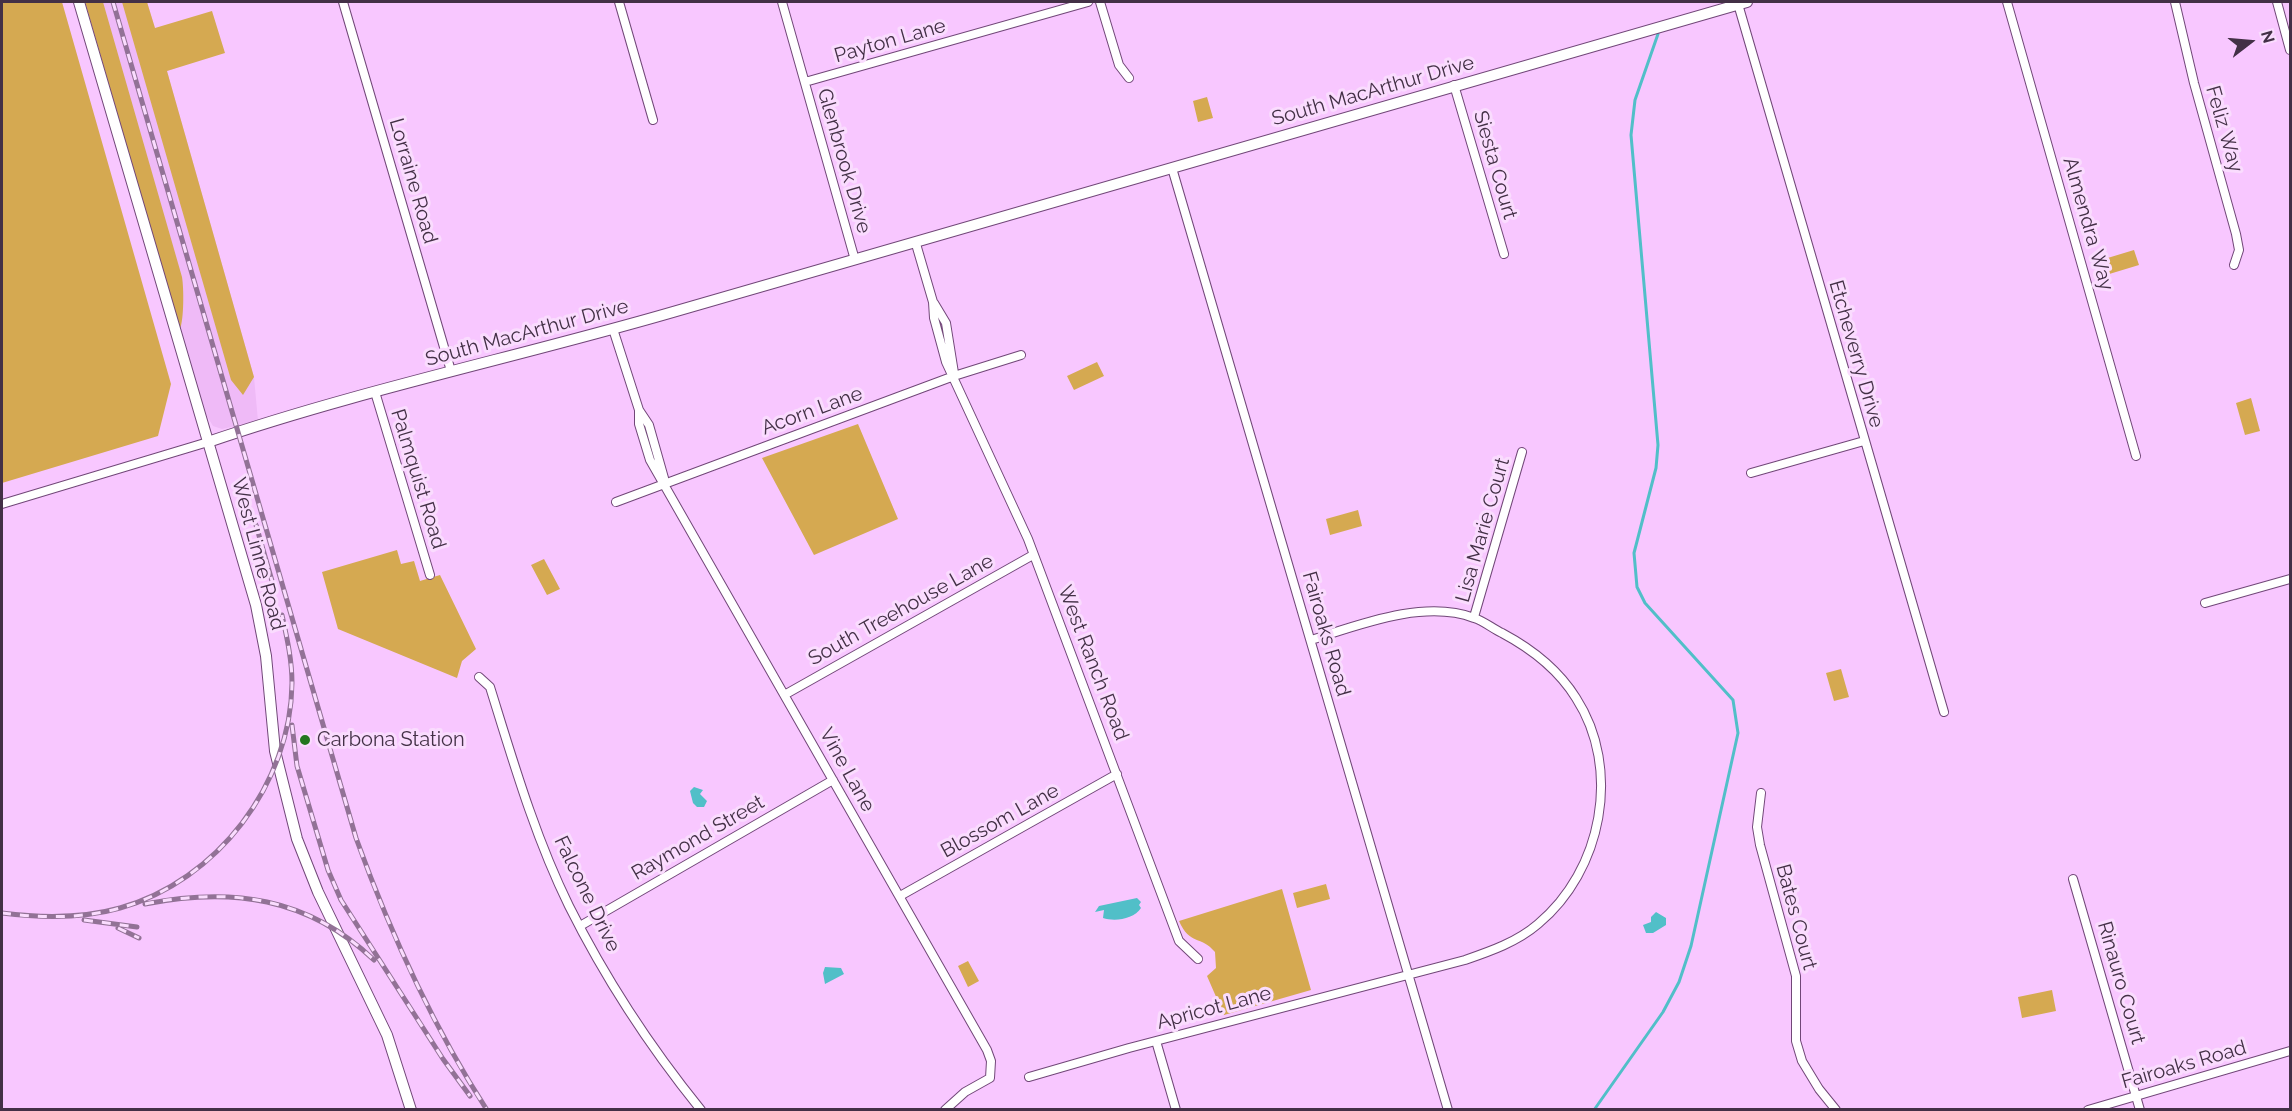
<!DOCTYPE html>
<html>
<head>
<meta charset="utf-8">
<style>
	body { margin:0 }
	#map { position:relative; width:2292px; height:1111px; overflow:hidden; background:#f8c7ff; font-family:Raleway,sans-serif }
	canvas { display:block }
	.frame { position:absolute; inset:0; border:3px solid #433046; pointer-events:none }
	.north { position:absolute; left:2220px; top:12px; width:60px; height:60px; -webkit-text-stroke:4px #fadcfe; paint-order:stroke; rotate:74deg; font-size:16px; font-weight:700; line-height:24px; text-align:center; color:#433046 }
	.north::after { content:''; display:block; margin:auto; width:21px; height:27px; background:#433046; clip-path:polygon(50% 0,100% 100%,50% 72%,0 100%) }
</style>
</head>
<body>
<div id="map">
<canvas width="2292" height="1111"></canvas>
<div class="frame"></div>
<div class="north">N</div>
</div>
<script>
const ctx = document.querySelector('canvas').getContext('2d');
ctx.lineJoin = 'round';
function fill(path, color) {
  ctx.fillStyle = color;
  ctx.fill(path, 'evenodd');
}
function stroke(path, color, width, dash) {
  ctx.strokeStyle = color;
  ctx.lineWidth = width;
  ctx.lineCap = dash ? 'butt' : 'round';
  ctx.setLineDash(dash || []);
  ctx.stroke(path);
}
function label(font, color, halo, rows, align = 'center') {
  ctx.font = font + ' Raleway,sans-serif';
  ctx.lineWidth = 6;
  ctx.setLineDash([]);
  ctx.textBaseline = 'middle';
  ctx.strokeStyle = halo;
  ctx.fillStyle = color;
  for (const [text, x, y, turn = 0] of rows) {
    ctx.save();
    ctx.translate(x, y);
    ctx.rotate((+turn || 0) * Math.PI / 180);
    ctx.textAlign = isNaN(turn) ? turn : align;
    if (halo) ctx.strokeText(text, 0, 0);
    ctx.fillText(text, 0, 0);
    ctx.restore();
  }
}
const built = new Path2D(`
	M85,2H147L155,28L176,68L167,71L254,377L258,421L222,429L213,426L205,413Z`);
const green = new Path2D(`
	M2,2H62L171,384L158,436L2,483Z
	M85,2H103L182,277C184,289 184,319 180,329Z
	M122,2H147L155,28L212,11L225,53L167,71L254,377L243,395L231,380Z
	M1207,97L1213,118L1198,122L1193,101Z
	M2134,250L2139,265L2106,275L2101,260Z
	M1097,362L1104,376L1074,390L1067,376Z
	M2251,398L2260,431L2245,435L2236,403Z
	M858,424L898,519L814,555L762,458Z
	M1358,510L1362,526L1330,535L1326,519Z
	M397,550L401,564L414,561L420,581L440,575L476,649L462,661L457,678L338,629L322,572Z
	M544,559L560,589L547,595L531,565Z
	M1841,669L1849,697L1834,701L1826,673Z
	M1326,884L1330,899L1297,908L1293,893Z
	M1282,889L1311,990L1224,1015L1207,976L1216,968L1215,952C1201,935 1190,946 1179,921Z
	M968,961L979,981L968,987L958,966Z
	M2052,990L2056,1011L2022,1018L2018,997Z`);
const water = new Path2D(`
	M694,787L703,790L700,794L707,801L704,807H697L693,803L690,791Z
	M1137,898L1141,902L1139,905L1141,908C1134,919 1115,922 1103,918L1104,910L1095,912L1099,906Z
	M1656,912L1666,918V925L1653,933H1646L1643,925L1651,922V917Z
	M825,967L841,968L844,974L825,984L823,973Z`);
const stream = new Path2D(`
	M1594,1110L1663,1012L1679,982L1691,946L1738,733L1733,700L1645,603L1637,587L1634,553L1656,468L1658,445L1631,135L1635,100L1658,34`);
const minor = new Path2D(`
	M343,2L451,371
	M619,2L653,120
	M782,2L855,260
	M1100,2L1119,65L1129,78
	M2007,2L2136,456
	M2175,2L2194,83L2236,234L2239,250L2234,265
	M2277,2L2290,50
	M1738,4L1944,712
	M805,82L1088,2
	M1454,85L1504,254
	M1172,168L1448,1110
	M916,244L933,302L934,318L946,362L1028,539L1179,941L1198,959
	M934,303L946,323L954,373
	M613,329L639,410L649,425L664,478
	M375,392L430,575
	M639,410V424L650,460L987,1050L991,1061L990,1078L965,1092L945,1110
	M1751,473L1864,441
	M616,502L954,376L1021,355
	M2,504L208,442
	M2205,603L2290,579
	M1474,617L1522,452
	M479,677L490,687C513,761 535,837 569,906C605,978 650,1047 701,1110
	M786,694L1033,555
	M1761,793L1757,827L1760,845L1796,976V1041L1802,1061L1819,1089L1836,1110
	M2073,879L2140,1110
	M900,896L1117,774
	M580,926L833,780
	M1156,1041L1176,1110
	M1029,1077L1129,1048L1465,960C1491,951 1517,942 1538,924C1602,871 1622,769 1576,698C1558,669 1532,649 1502,633C1493,629 1484,621 1474,618C1424,599 1359,625 1311,640
	M2088,1110L2290,1051`);
const tertiary = new Path2D(`
	M79,2L256,605L266,656L275,751L297,839L318,892L387,1035L411,1110
	M208,442C360,390 518,357 673,312C1031,210 1389,106 1747,2`);
const rail = new Path2D(`
	M113,2L356,838C390,932 432,1025 487,1110
	M256,525L274,588
	M292,725L297,766L328,870L341,900L443,1059L470,1096
	M145,904C231,887 308,897 374,960
	M2,913C41,918 81,919 120,908C217,881 291,784 292,683C292,660 287,638 282,615
	M84,920L137,927
	M118,928L139,938`);
const markers = [
	[305,740,6,"#247620"]
];
const streetNames = [
	["Payton Lane",890,41,-16],
	["South MacArthur Drive",1373,91,-16],
	["Feliz Way",2224,129,74],
	["Glenbrook Drive",844,161,74],
	["Siesta Court",1495,165,74],
	["Lorraine Road",413,181,74],
	["Almendra Way",2088,224,74],
	["South MacArthur Drive",527,333,-15],
	["Etcheverry Drive",1856,354,74],
	["Acorn Lane",812,411,-20],
	["Palmquist Road",418,479,73],
	["Lisa Marie Court",1483,530,-74],
	["West Linne Road",258,554,75],
	["South Treehouse Lane",901,610,-29],
	["Fairoaks Road",1326,634,74],
	["West Ranch Road",1093,663,69],
	["Vine Lane",847,770,61],
	["Blossom Lane",1000,821,-29],
	["Raymond Street",698,838,-30],
	["Falcone Drive",587,894,64],
	["Bates Court",1796,917,75],
	["Rinauro Court",2121,983,74],
	["Apricot Lane",1214,1008,-15],
	["Fairoaks Road",2184,1065,-16]
];
const poiNames = [
	["Carbona Station",317,740]
];
fill(built, '#efbaf7');
fill(green, '#d5a951');
fill(water, '#51bfc8');
stroke(stream, '#51bfc8', 3);
stroke(minor, '#714778', 10);
stroke(tertiary, '#714778', 12);
stroke(minor, '#fff', 8);
stroke(tertiary, '#fff', 10);
stroke(rail, '#927296', 5);
stroke(rail, '#fadcfe', 3, [9]);
for (const [x, y, r, color] of markers) {
  const dot = new Path2D();
  dot.arc(x, y, r, 0, 2 * Math.PI);
  ctx.fillStyle = color;
  ctx.fill(dot);
  stroke(dot, '#fadcfe', 2);
}
label('20px', '#433046', '#fadcfe', streetNames);
label('20px', '#433046', '#fadcfe', poiNames, 'left');
</script>
</body>
</html>
